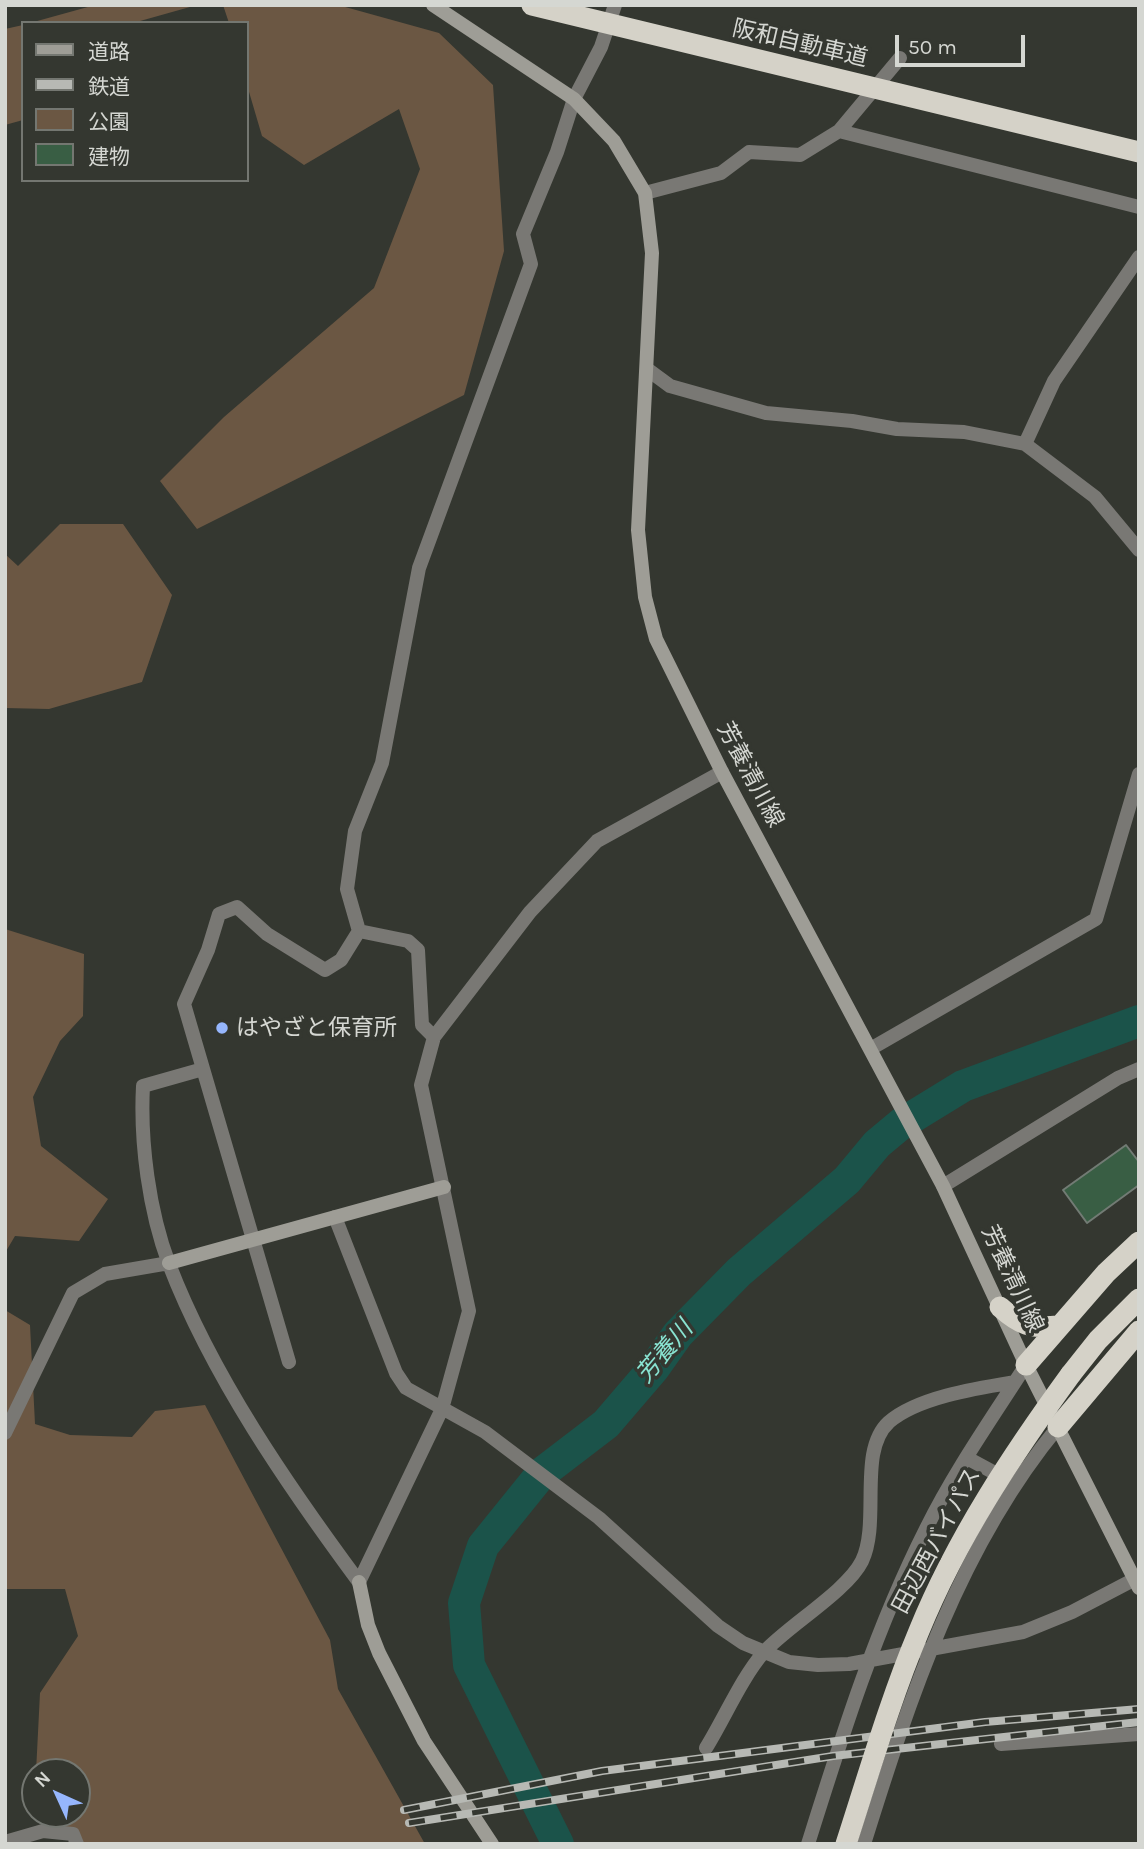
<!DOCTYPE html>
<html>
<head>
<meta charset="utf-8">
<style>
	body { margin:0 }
	#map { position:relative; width:1144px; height:1849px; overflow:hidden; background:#343730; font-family:Karla,"Noto Sans JP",sans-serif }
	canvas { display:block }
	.frame { position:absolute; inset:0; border:7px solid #d5d7d2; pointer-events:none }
	.legend { position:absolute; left:21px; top:21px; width:228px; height:161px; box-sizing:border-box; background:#343730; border:2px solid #747771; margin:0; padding:9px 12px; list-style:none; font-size:21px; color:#d5d7d2 }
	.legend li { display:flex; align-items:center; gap:14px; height:35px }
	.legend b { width:35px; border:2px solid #747771 }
	.north { position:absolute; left:21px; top:1758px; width:70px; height:70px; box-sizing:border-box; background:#343730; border:2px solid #747771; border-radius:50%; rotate:315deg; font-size:19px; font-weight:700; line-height:28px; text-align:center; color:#d5d7d2 }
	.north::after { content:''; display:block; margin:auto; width:24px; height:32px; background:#96b6fd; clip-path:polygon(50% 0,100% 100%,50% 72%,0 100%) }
	.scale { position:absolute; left:895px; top:35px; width:130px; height:32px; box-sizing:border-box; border:4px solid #d5d7d2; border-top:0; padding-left:9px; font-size:21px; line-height:24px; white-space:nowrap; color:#d5d7d2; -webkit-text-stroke:5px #343730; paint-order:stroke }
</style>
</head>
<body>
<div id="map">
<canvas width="1144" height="1849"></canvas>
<div class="frame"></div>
<ul class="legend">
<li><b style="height:9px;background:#9e9d96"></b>道路</li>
<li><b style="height:9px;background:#b7b9b4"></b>鉄道</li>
<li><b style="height:19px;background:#6b5743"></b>公園</li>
<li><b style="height:19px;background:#395e44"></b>建物</li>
</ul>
<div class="north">N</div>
<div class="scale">50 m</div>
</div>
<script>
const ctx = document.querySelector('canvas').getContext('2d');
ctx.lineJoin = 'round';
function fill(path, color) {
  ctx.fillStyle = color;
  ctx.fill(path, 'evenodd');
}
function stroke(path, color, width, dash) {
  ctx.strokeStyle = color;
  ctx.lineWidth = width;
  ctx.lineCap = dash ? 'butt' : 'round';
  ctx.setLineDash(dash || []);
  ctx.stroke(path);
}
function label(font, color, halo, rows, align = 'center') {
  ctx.font = font + ' Karla,"Noto Sans JP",sans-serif';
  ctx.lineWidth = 7;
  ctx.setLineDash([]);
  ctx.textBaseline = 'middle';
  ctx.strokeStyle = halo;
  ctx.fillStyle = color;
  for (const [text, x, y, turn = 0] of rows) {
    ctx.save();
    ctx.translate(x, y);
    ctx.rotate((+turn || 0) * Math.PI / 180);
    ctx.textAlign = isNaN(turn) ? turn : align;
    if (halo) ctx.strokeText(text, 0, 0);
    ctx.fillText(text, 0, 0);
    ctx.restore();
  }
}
const green = new Path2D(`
	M95,5H197L133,23H30Z
	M223,5H338L439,33L493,85L504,251L464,395L197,529L160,481L224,417L374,288L420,169L399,109L304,165L262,136L247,85V23H229Z
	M23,25V120L5,125V29Z
	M60,524H123L172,595L142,682L49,709L5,708V554L18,566Z
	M5,929L84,954L83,1016L60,1041L33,1097L41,1146L108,1199L79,1241L15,1236L5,1253Z
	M5,1310L30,1325L35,1424L70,1435L132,1437L155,1411L205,1405L330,1640L338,1689L425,1844H73L46,1814H77V1772H36L40,1693L78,1636L65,1589H5Z`);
const river = new Path2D(`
	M558,1844L469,1665L464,1603L483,1546L542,1473L606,1424L654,1368L678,1334L739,1272L847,1180L877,1144L901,1124L963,1086L1139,1021`);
const building = new Path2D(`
	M1126,1145L1139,1162V1185L1087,1223L1063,1190Z`);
const street = new Path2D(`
	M839,131L1139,207
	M645,193L721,173L749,152L800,155L839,131L900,58
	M647,369L670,386L766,413L852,421L897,429L964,432L1025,444L1095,497L1139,550
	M1025,444L1054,381L1139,257
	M359,931L408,941L418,950L422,1025L434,1037
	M872,1048L1096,919L1139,774
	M203,1069L143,1086C140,1142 149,1211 169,1264C212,1376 288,1486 359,1582L442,1409L469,1311L421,1085L434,1037L530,912L597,841L722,772
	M943,1186L1118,1078L1139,1069
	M335,1217L396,1373L406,1388L485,1432L599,1518L718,1626L743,1643L789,1662L818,1665L849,1664L1023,1632L1072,1612L1135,1579
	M289,1362L184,1004L208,950L219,914L237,907L267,934L325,970L341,960L359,931L347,889L355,831L382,763L419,568L531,264L523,234L557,152L574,99L601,47L615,5
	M5,1433L73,1293L105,1274L169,1263
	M967,1458L993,1472L1002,1484
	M1001,1744L1139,1734
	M706,1748C724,1719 742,1677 764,1652C789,1625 847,1591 862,1561C881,1521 857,1451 889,1422C918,1397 978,1388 1015,1382
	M5,1842L43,1831L73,1834L77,1844
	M808,1844C842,1736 875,1630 926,1529C954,1472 992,1418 1026,1365
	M864,1844C910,1697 959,1547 1058,1427`);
const secondary = new Path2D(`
	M433,5L574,99L614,141L645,193L652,253L638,530L645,597L656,639L722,772L943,1186L1026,1365L1139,1588
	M169,1263L444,1187
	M359,1582L368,1625L379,1653L424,1741L492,1844`);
const highway = new Path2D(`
	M1000,1307C1020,1325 1031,1329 1058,1326
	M1026,1365L1106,1273L1139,1242
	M1071,1374L1098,1340L1139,1299
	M1058,1427L1139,1331`);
const rail = new Path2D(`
	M404,1810L602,1771L985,1722L1139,1709
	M409,1823L833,1756L1139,1722`);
const highwayBridge = new Path2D(`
	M532,5L1139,152
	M846,1844C869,1773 890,1700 919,1631C957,1538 1012,1455 1071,1374`);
const markers = [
	[222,1028,7,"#96b6fd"]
];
const streetNames = [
	["阪和自動車道",800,44,13],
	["芳養清川線",750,775,62],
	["芳養清川線",1012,1279,65],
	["田辺西バイパス",937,1541,-62]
];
const poiNames = [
	["はやざと保育所",236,1028]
];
const waterNames = [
	["芳養川",665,1352,-50]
];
fill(green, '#6b5743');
stroke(river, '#1b534a', 32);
fill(building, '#395e44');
stroke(building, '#727b74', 2);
stroke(street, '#797874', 14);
stroke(secondary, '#9e9d96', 14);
stroke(highway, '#d5d2c8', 21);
stroke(rail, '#b7b9b4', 8);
stroke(rail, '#343730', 5, [16]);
stroke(highwayBridge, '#d5d2c8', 21);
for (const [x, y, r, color] of markers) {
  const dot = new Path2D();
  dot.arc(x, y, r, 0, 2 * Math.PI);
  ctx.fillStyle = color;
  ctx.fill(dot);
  stroke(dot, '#343730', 2.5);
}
label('23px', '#d5d7d2', '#343730', streetNames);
label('23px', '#d5d7d2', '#343730', poiNames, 'left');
label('italic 24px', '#89e4d2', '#343730', waterNames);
</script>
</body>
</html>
